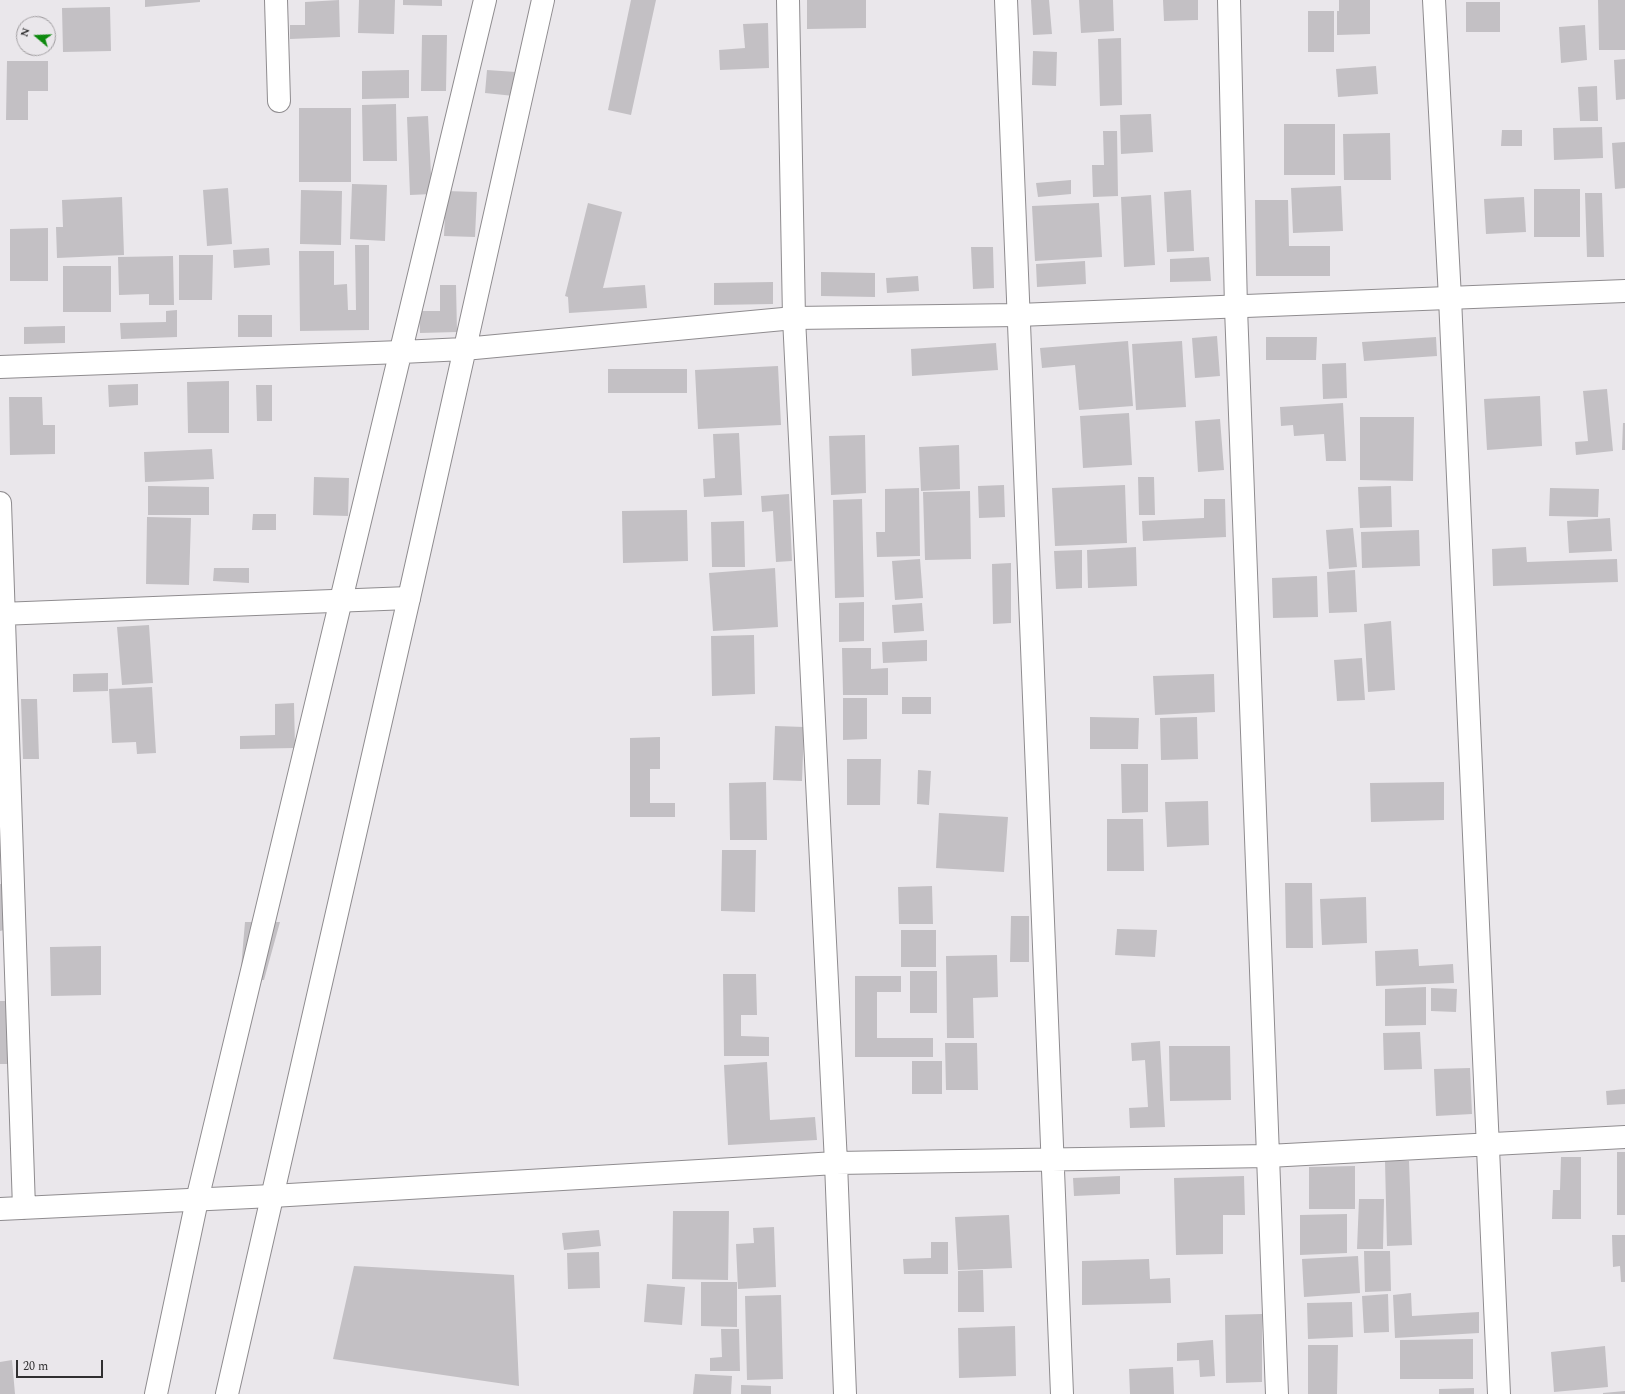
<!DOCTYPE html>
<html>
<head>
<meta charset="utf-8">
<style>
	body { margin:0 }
	#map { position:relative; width:1625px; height:1394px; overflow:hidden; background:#eae7eb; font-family:Spectral,serif }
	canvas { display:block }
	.north { position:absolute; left:16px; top:16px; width:40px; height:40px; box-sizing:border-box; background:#eae7eb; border:1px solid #a09da0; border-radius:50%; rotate:289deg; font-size:11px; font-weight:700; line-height:16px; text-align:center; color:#302f30 }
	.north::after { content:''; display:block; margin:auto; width:14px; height:18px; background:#0d890e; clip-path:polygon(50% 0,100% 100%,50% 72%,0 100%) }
	.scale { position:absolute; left:16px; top:1360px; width:87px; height:18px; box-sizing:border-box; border:2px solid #302f30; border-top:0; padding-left:5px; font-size:12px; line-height:14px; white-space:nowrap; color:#302f30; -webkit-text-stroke:3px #eae7eb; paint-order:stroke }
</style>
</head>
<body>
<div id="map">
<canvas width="1625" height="1394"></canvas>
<div class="north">N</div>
<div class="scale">20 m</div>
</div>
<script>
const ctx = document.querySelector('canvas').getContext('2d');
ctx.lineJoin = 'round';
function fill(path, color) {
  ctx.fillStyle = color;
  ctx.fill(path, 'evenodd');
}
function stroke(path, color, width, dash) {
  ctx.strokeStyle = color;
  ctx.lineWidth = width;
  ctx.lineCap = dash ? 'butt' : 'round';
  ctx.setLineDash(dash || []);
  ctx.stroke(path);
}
const building = new Path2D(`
	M145,0H200V2L145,7Z
	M339,0L340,37L290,39V25H305V2Z
	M359,0H395L394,34L358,33Z
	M403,0H442V6L403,5Z
	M631,0H656L631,115L608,110Z
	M807,0H866V28L807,29Z
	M1031,0H1049L1052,34L1033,35Z
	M1079,0H1113L1114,31L1081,33Z
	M1163,0H1198V20L1164,21Z
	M1339,0H1370V34L1337,35V11H1339Z
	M1598,0H1625V50H1599Z
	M1466,2H1500V32H1466Z
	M110,7L111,51L63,52L62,8Z
	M1308,11H1334V52H1308Z
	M768,23L769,68L720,70L719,50L745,48L743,24Z
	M1585,25L1587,60L1561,63L1559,27Z
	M422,35H447L446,91H421Z
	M1121,38L1122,105L1100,106L1098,39Z
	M1033,51L1057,52L1056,86L1032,85Z
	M1625,59V99L1616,100L1614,60Z
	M7,61H48V91H28V120H6Z
	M1376,66L1378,94L1338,97L1336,69Z
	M409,70V98L362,99V71Z
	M487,70L516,72L514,96L485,93Z
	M1597,86L1598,121H1580L1578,87Z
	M396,104L397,161H363L362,105Z
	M299,108H351V182H299Z
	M1151,114L1153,152L1121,154L1120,115Z
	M428,116L432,194L410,195L407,117Z
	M1284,124H1335V175H1284Z
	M1602,127L1603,158L1554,160L1553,128Z
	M1502,130H1522V146H1501Z
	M1103,131H1117L1118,196L1093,197L1092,165H1104Z
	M1390,133L1391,180H1344L1343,134Z
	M1625,142V188L1615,189L1612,143Z
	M1071,180V194L1038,197L1036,183Z
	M352,184L387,185L385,241L350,239Z
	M1341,186L1343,231L1293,233L1291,188Z
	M228,188L232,244L207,246L203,190Z
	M1534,189H1580V237H1534Z
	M301,190L342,191L341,245L300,244Z
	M1191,190L1194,251L1167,252L1164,192Z
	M446,191L477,192L475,237L444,236Z
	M1585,193H1602L1604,257H1587Z
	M1151,195L1155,265L1124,267L1121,197Z
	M122,197L124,255L57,258L56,227H63L62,200Z
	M1524,197L1526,232L1486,234L1484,199Z
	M1255,200H1288L1289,246H1330V276H1256Z
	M588,203L622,212L603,288L645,285L647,308L569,313L568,297L565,296Z
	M1099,203L1102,257L1035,261L1032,206Z
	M48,228V281H10V229Z
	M355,245H369V330L300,331L299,251H334V285L347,284L348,310H356Z
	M971,247H993L994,288L973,289Z
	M269,248L270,265L234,268L233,250Z
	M179,255H213L212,300H179Z
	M173,256L174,305H149V294L119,295L118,257Z
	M1209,257L1211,281L1170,282V259Z
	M1085,261L1086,284L1037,287L1036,264Z
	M63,266H111V312H63Z
	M821,272L875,273V297L821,296Z
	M918,276L919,291L887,293L886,278Z
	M773,282V304L714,305V283Z
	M440,285H456L457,332L420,333L419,311H440Z
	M177,310V337L121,339L120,323L166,322V311Z
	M238,315H272V337H238Z
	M65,326V343L24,344V327Z
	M1217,336L1220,376L1195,378L1192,338Z
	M1266,337H1317L1316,360H1266Z
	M1436,337L1437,356L1364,361L1362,342Z
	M1128,341L1133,406L1079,410L1075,365L1042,368L1040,348Z
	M1182,341L1186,407L1136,410L1132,344Z
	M996,343L998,370L912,376L911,349Z
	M1346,363L1347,398L1323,399L1322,364Z
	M778,366L781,425L698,429L695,370Z
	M608,369H687V393H608Z
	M229,381V433H188L187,382Z
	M138,384V405L109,407L108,385Z
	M256,385H272V421H257Z
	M1607,389L1613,451L1576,455L1575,442L1588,441L1583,391Z
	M1540,396L1542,446L1487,450L1484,399Z
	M9,397H42L43,425H55V454L10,455Z
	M1343,403L1346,461H1326L1324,434L1294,436L1293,425L1281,426L1280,407Z
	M1129,413L1132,465L1083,468L1080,416Z
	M1360,417H1414L1413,481L1360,480Z
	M1220,419L1224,470L1198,472L1195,421Z
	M1623,423H1625V450H1622Z
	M739,433L742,495L704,497L703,479L715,478L713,434Z
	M865,435L866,493L831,495L829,436Z
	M959,445L960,489L921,491L919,447Z
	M212,449L214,479L145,482L144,452Z
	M314,477L349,478L348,516L313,515Z
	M1138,477H1154L1155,515H1139Z
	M1004,485L1005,517L979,518L978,486Z
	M1125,485L1127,543L1055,546L1052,488Z
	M148,486L209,487V515H148Z
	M1391,486L1392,527L1360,528L1358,487Z
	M919,488L920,556L877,557L876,532H885V489Z
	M1550,488L1599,489L1598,517L1549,516Z
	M970,491L971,559L925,560L923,492Z
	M789,494L792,561L776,562L773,511L762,512L761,496Z
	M862,499L864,597L835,598L833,500Z
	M1204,499H1225L1226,537L1143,541L1142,521L1204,518Z
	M687,510L688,561L623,563L622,511Z
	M253,514H276V530H252Z
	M147,517L191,518L189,585L146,584Z
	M1610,518L1612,551L1569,553L1567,521Z
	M744,521L745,567H712L711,522Z
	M1353,528L1357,567L1329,569L1326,530Z
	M1419,530L1420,566L1362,568L1361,532Z
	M1136,547L1137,586L1088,588L1087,550Z
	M1526,547L1527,562L1617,559L1618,582L1493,586L1492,549Z
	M1082,550V588L1056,589L1054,551Z
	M920,559L923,598L895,600L892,561Z
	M1011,563V623L993,624L992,564Z
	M214,568H249V583L213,581Z
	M775,568L778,627L713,631L709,573Z
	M1355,570L1357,612L1329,613L1327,572Z
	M1317,576L1318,617L1273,618L1272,578Z
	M864,602V641L839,642V603Z
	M922,603L924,631L894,633L892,605Z
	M1391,621L1395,690L1368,692L1364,624Z
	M149,625L153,683L122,685L117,627Z
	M754,635L755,694L712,696L711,636Z
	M927,640V661L883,663L882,642Z
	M842,648H871V669L888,668V695H843Z
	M1362,658L1365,700L1337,701L1334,660Z
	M108,673V691L73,692V674Z
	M1214,674L1215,712L1155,715L1153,676Z
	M152,687L156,753L137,754L136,742L112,743L109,689Z
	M902,697H931V714H902Z
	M843,698H867V739L843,740Z
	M21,699H37L39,759H23Z
	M294,703L295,748L240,749V736L275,735V704Z
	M1090,717L1139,718L1138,749H1090Z
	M1197,717L1198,759L1161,760L1160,718Z
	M775,726L804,727L802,781L773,780Z
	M660,737V769H650V803H675V817H630V738Z
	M847,759H881L880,805H847Z
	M1121,764H1148V812L1122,813Z
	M918,770L931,771L929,805L917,804Z
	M766,782L767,840H730L729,783Z
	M1444,782V820L1371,822L1370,783Z
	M1208,801L1209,845L1167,847L1165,802Z
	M939,813L1008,817L1004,872L936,868Z
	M1107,819H1143L1144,871H1107Z
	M722,850H756L755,912L721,911Z
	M1285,883H1312L1313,948H1286Z
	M0,884H3L4,930L0,931Z
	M932,886L933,924H899L898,887Z
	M1366,897L1367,943L1322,945L1320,899Z
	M1011,916H1029V962H1010Z
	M245,922H280L264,980H240Z
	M1117,929L1157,930L1155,957L1115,955Z
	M901,930H936V967H901Z
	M101,946V995L51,996L50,947Z
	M1418,949L1419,966L1453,964L1454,983L1376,986L1375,951Z
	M997,955L998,997L973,998L974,1038H947L946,956Z
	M910,971H937V1013H910Z
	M723,974H756L757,1015H741V1036L769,1037V1056H724Z
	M855,976H901V992H877V1038H933V1057H855Z
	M1426,987V1025L1385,1026V989Z
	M1431,988L1457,989L1456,1012L1431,1011Z
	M0,1001H11L10,1064H0Z
	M1420,1032L1422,1069L1384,1070L1383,1033Z
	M1160,1041L1165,1127L1130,1128L1129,1108L1148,1107L1145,1060L1132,1061L1131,1043Z
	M945,1043H977L978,1090H946Z
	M1169,1046H1230L1231,1100L1170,1101Z
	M912,1061H942V1094H912Z
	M767,1062L770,1120L815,1117L817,1140L728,1145L724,1065Z
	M1470,1068L1472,1114L1436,1116L1434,1069Z
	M1625,1089V1104L1607,1105L1606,1091Z
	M1617,1152H1625V1215H1617Z
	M1561,1157H1581V1219H1552L1553,1190H1560Z
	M1385,1161H1409L1412,1245L1387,1246Z
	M1355,1166V1209H1309V1167Z
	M1120,1176V1194L1074,1196L1073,1178Z
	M1244,1176L1245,1215H1223V1254L1176,1255L1174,1178Z
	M1359,1199H1384L1383,1249H1357Z
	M673,1211H729L728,1280L672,1279Z
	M1347,1214V1253L1300,1255V1215Z
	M1009,1215L1012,1268L958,1270L955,1217Z
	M774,1227L776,1287L738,1289L736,1244L754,1243L753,1228Z
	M599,1230L601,1246L564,1250L562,1233Z
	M1612,1235H1625V1282H1621L1620,1266L1613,1267Z
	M931,1242H948V1274H904L903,1259L931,1258Z
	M1364,1251H1390L1391,1291L1365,1292Z
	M599,1252L600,1288L568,1289L567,1253Z
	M1358,1256L1360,1293L1304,1297L1302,1259Z
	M1149,1259L1150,1279L1170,1278L1171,1303L1082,1305V1261Z
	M354,1266L514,1275L519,1386L333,1359Z
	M983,1270L984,1312H958V1271Z
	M701,1282H737V1327L701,1326Z
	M647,1284L685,1287L682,1325L644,1322Z
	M1411,1293L1412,1316L1479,1312V1333L1395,1338L1393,1295Z
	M1388,1294L1389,1332L1364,1333L1362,1296Z
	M781,1295L783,1379L747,1380L745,1296Z
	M1352,1302L1353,1337L1308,1339L1307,1303Z
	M1262,1314V1382L1226,1383L1225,1315Z
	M1015,1326L1016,1376L959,1378L958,1328Z
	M721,1329H739L740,1371H710V1358L722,1357Z
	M1473,1339V1379H1400V1340Z
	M1213,1340L1215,1376L1200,1377L1199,1360L1177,1361V1343Z
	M1308,1345H1338L1337,1394H1308Z
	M1605,1346L1608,1387L1554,1392L1551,1352Z
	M12,1360L15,1394H0V1362Z
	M1173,1367L1174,1394H1130L1129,1369Z
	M695,1374L732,1376L731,1394H693Z
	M741,1385L771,1386V1394H741Z
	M1474,1388V1394H1439V1389Z
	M1625,1391V1394H1603V1393Z`);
const minor = new Path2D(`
	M276,0L279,101
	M788,0L794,318L836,1163L845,1394
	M1006,0L1062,1394
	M1229,0L1236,308L1277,1394
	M1434,0L1450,298L1499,1394
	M0,367L401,352
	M0,503L24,1208
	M0,614L409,598
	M0,1209L272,1196L836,1163L1268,1156L1625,1137`);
const major = new Path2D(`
	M401,352L464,349L794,318L1018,315L1625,291
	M156,1394L197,1200L485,0
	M227,1394L409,598L543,0`);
fill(building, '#c3c0c4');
stroke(minor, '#8f8c8f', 24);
stroke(major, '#8f8c8f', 24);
stroke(minor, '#fff', 22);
stroke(major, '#fff', 22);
</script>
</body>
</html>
